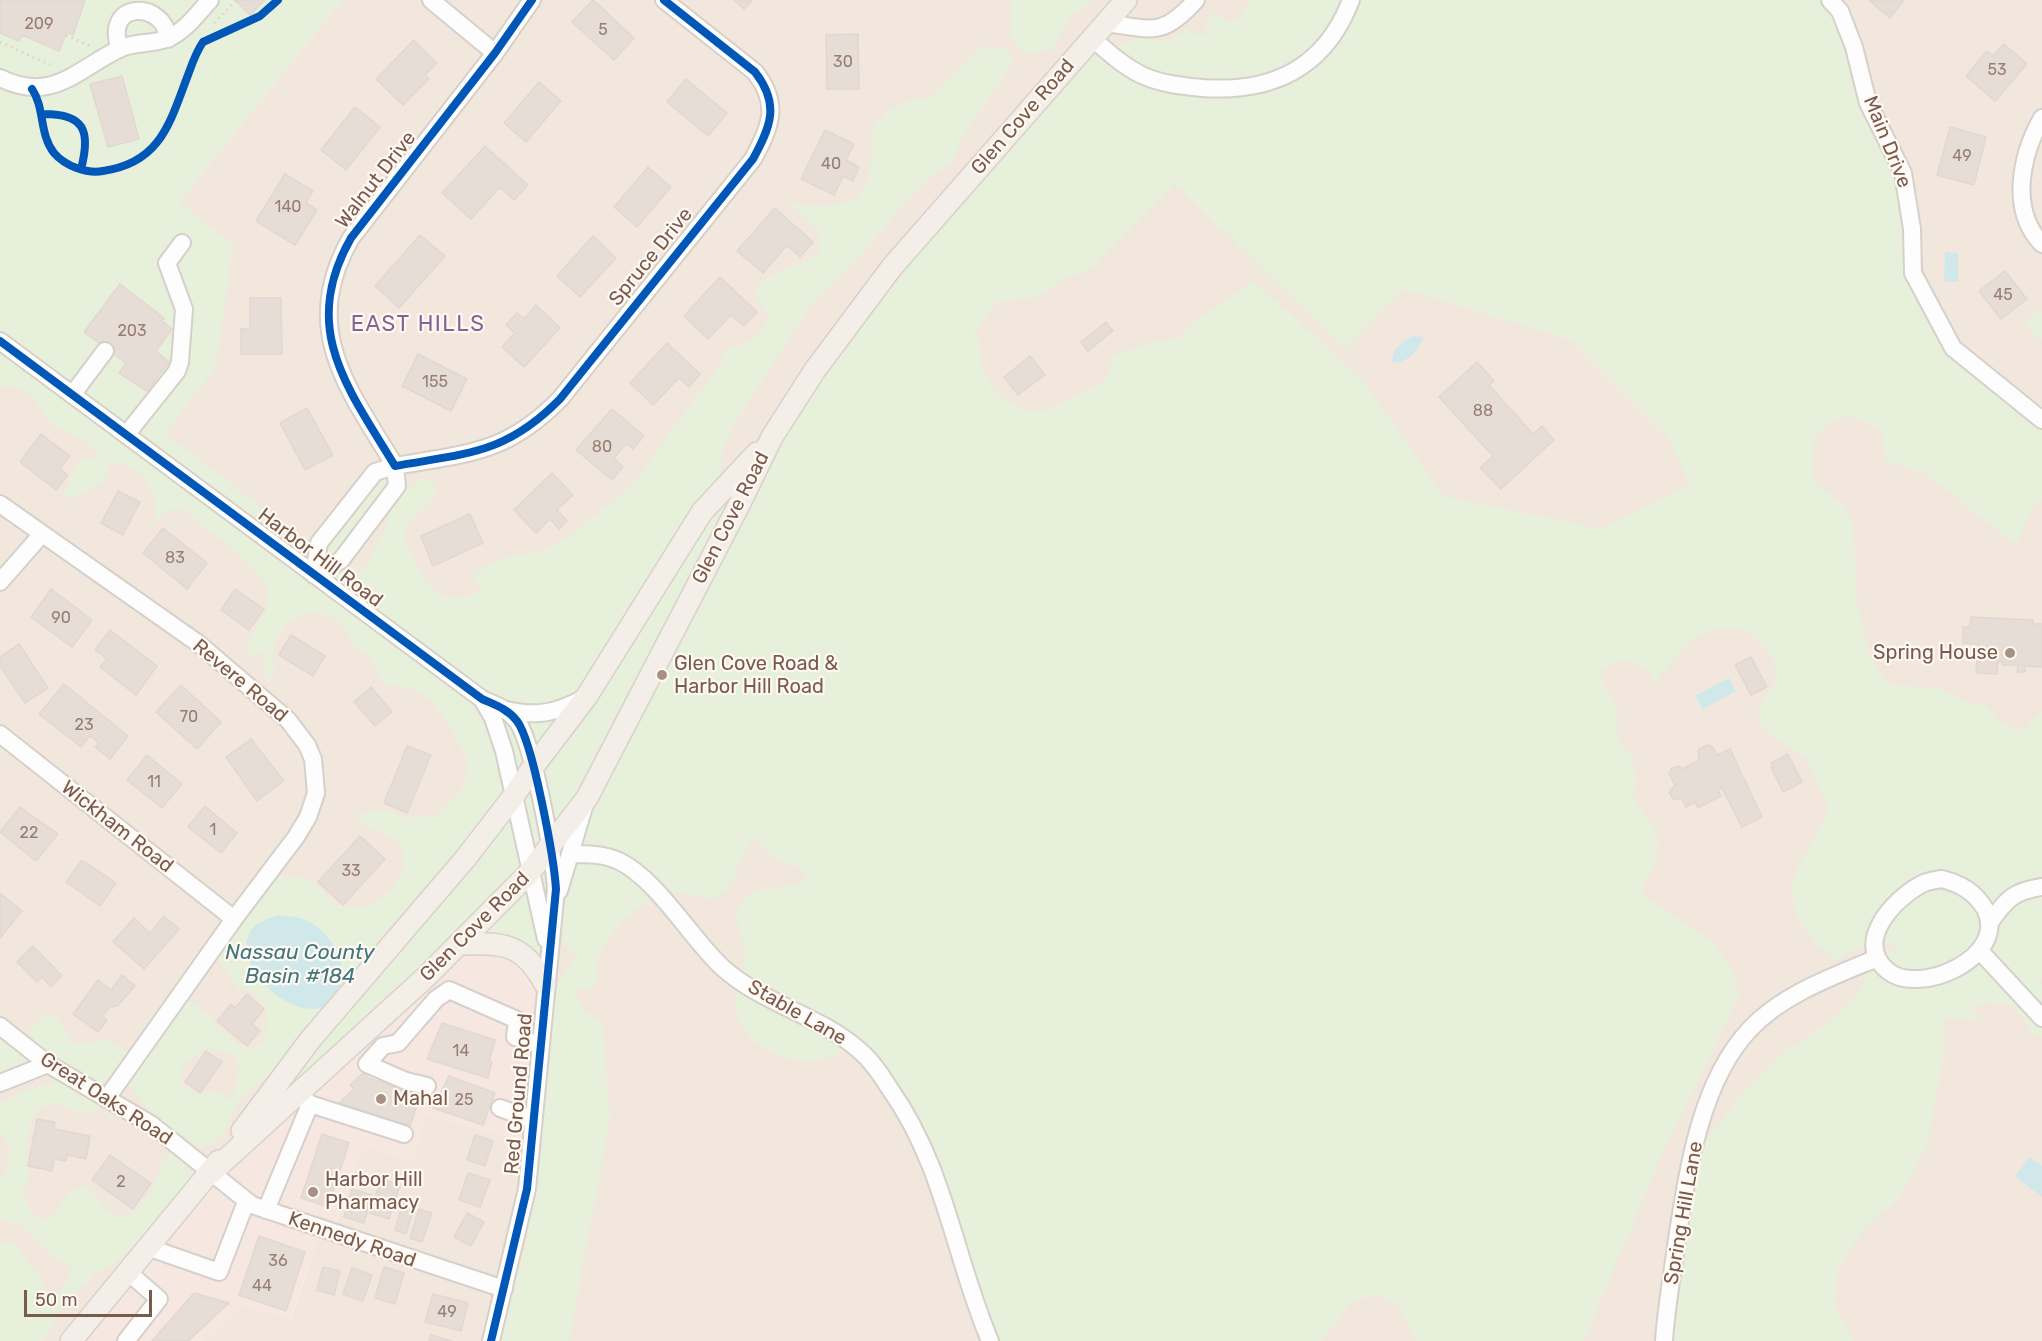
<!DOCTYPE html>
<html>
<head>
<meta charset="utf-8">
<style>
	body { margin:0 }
	#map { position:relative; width:2042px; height:1341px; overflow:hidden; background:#f9f4ef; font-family:Rubik,sans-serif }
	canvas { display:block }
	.scale { position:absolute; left:24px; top:1290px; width:128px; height:27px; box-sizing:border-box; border:3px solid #795b4d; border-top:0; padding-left:8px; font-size:18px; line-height:21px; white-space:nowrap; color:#795b4d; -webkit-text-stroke:4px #fff9f2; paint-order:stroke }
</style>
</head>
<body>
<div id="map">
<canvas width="2042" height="1341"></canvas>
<div class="scale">50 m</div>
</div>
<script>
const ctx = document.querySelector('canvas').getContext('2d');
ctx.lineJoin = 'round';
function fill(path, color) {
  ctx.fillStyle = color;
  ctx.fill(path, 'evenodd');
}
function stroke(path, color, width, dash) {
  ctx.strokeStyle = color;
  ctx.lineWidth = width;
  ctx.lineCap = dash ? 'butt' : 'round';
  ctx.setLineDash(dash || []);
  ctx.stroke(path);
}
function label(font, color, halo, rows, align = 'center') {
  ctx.font = font + ' Rubik,sans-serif';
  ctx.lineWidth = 4.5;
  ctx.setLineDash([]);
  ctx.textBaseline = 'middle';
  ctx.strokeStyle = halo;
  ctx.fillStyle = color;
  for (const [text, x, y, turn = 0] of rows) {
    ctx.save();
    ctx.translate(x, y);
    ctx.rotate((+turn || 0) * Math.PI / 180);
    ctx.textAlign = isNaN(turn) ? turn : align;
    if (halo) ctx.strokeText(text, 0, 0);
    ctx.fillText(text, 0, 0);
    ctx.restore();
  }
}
const residential = new Path2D(`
	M342,0H2042V1341H203L243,1304L291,1319L322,1229L333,1232L363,1147L426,1115L530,1142L504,751L211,1173L70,1341H0V341L42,372Z`);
const commercial = new Path2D(`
	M496,943L539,974L531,1142L426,1115L414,1161L363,1147L332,1233L322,1230L290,1319L243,1304L203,1341H70L211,1173L459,944Z`);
const green = new Path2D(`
	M0,0H342L179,202L233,245L216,367L165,434L318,550L375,472L395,466L397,486L334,564L350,578L368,566L376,543L386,533L391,504L421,478L434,483L438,492L413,517L404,536C418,572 436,616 482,590L473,576L481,568L506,557L543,551L568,538L633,484L721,363L723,351C744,345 760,338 768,317L755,295C763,266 803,271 820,251L818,232L788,203L810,206L840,205L858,197L870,174L873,127L886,112L907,101L929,98L983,47H997L1010,52L1013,63L962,138L952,163L926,180L864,251L812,303L737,420L723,448L718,487L702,512L772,437L815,370L1092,38L1120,55V46L1140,36C1161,44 1166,43 1185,31L1205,36L1207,20L1213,14L1229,22L1239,17L1252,0H1830L1903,173L1913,273L1953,348L2042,426V501L2037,500L2016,545L1928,475L1885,460L1882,431C1850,412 1844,411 1815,434L1811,478L1843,505L1853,522L1857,602L1868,653L1887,684L1939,689L1970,704H1983C1998,717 2002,731 2024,729L2042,710V978L2037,979L2042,986V1038L2033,1033L2013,1005L1987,1003L1970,1008L1984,1020L1943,1018L1944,1053L1927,1146L1899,1198L1862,1231L1837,1271L1835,1306L1854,1341H1664L1701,1147L1745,1089L1780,1055L1815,1032L1848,1005L1861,989L1866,975L1899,942L1868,945L1836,960C1810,942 1789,916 1793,882C1794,869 1822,826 1829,812L1807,758L1773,737L1760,722L1758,707C1765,697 1774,689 1776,675C1779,657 1756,632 1737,629C1725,628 1712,630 1701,634C1687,640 1669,669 1655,680C1649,668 1630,657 1617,662C1612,664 1609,667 1603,669L1601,676L1618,715L1617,738C1637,759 1638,774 1633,801C1668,835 1662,853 1641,893L1711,941L1730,965L1739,995L1656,1168L1584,1341H1417L1398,1305L1377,1294L1352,1302L1321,1341H990L933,1166L859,1050L844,1049C825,1063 809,1063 787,1058C765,1053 740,1035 736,1010C734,994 742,979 744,964C746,947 740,930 735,914C739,908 744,898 749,895C767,885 787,889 805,882L806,872C784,856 776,868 755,838C734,857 743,886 710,900C696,895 681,890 665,893C642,898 607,935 599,956C595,968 601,974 593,987L575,991L583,1011L602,1022L610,1118L569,1341H500L527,1241L551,1042L546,1016L558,983L576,956L561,941V913L582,848L584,822L552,854L545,984L528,959L459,944L211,1173L307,1045C295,1055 284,1066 271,1075C260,1082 250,1087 242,1098C224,1119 233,1140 199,1148L187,1137L169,1132L156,1120L119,1071L113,1072L102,1083L105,1092L102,1106C78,1119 76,1107 55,1104C49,1104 41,1108 36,1110C27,1133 21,1151 30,1175L22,1191L32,1214L46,1220C63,1208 63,1193 85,1185C105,1198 96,1213 127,1217C150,1201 156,1182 164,1156L177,1153L192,1172L188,1185L171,1200L132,1249L113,1265L100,1270L69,1298L43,1341H0V1242L13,1244L39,1273L48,1297C62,1292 69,1282 72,1267L52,1256L26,1228L0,1218V1177L6,1172L10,1147L0,1132V1103L22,1092L52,1084L59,1076L31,1040L29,1031L40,1018L54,1015C64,1022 65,1034 72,1044L110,1040C124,1055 143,1058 161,1048L145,1026H167L180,1013L185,1001C215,1008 219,1040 251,1049L262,1043C271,1021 268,994 241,988L237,991L235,984L212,950L274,874L312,880C323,889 329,902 343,907C371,916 415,878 402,849C392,828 370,836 358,820L360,814L384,810L408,818L436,816L462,789L469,762C450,728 433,682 386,686C372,671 379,656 353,648C345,601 282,602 273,652C271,659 274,668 276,675L266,683L264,651L247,658L250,640L269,602L267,585L249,564L192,516L180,509L167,511L148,531C151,526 155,519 156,514C161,489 134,461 110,462L104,481L73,499L63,494L80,461L97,457L99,453C89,441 72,437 59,428C38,414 32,380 0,388ZM1175,184L1345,350L1404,289L1571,340L1667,436L1690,485L1599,529L1444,496L1362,379L1254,281L1198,319L1180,338L1151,343L1114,355L1107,380L1049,410H1021L998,394L983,370L977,330L998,301L1035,298L1065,279L1089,270ZM208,1049C251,1052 238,1071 232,1101L217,1092L194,1094L180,1082L181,1067L201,1051Z
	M1011,0H1095L1071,15L1052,49C1033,56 1019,53 1009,35L1012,18Z
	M2038,308L2042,312V339L2024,325Z
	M0,1026L48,1064L0,1083Z`);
const water = new Path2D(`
	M1945,252L1958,253V282L1944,281Z
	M1415,336L1423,337C1420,350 1407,363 1393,363C1390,350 1403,340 1415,336Z
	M1729,678L1736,691L1703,709L1695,696Z
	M276,916C286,916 299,916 308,921C334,934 354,972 334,998C305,1036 225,965 252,929C258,922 268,919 276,916Z
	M2030,1157L2042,1166V1197L2015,1176Z`);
const building = new Path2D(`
	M0,0H85L73,35L67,32L59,51L22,35L19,41L0,33Z
	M235,0H265L250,15Z
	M593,0L634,38L614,60L572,22Z
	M734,0H752L744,9Z
	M1869,0H1904L1890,18Z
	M858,34L859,89H827L826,35Z
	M414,40L437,63L425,75L429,79L403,105L376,79Z
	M2004,44L2027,64L1995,101L1966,76L1987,51L1993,56Z
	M122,76L139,139L108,147L90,84Z
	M686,79L727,113L708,136L667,102Z
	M539,82L561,101L526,142L504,123Z
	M355,107L380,127L346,170L321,150Z
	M1950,127L1986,137L1974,185L1937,175Z
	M825,130L854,144L846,160L859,167L853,181L843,176L834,195L801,179Z
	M485,146L528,185L514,200L500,187L471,219L442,193Z
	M648,167L671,187L637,227L614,207Z
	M285,174L313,191L306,203L317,210L295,245L256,221Z
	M775,208L813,242L800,257L787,245L763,273L737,251Z
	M420,235L445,256L399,308L375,286Z
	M593,236L616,258L580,297L557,276Z
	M2005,271L2027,299L2001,319L1979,291Z
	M720,277L757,312L744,326L731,315L708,339L684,316Z
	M120,284L164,318L162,321L172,329L156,351L169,362L147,391L119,373L126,363L84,332Z
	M250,298H281L282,354H241V329H250Z
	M536,305L560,328L524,367L502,347L515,333L506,325L517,313L524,319Z
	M1106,322L1113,331L1088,351L1081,342Z
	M667,343L700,374L689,387L679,378L653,405L630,383Z
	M418,354L467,379L451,411L402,386Z
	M1030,356L1045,375L1018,395L1004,377Z
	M1477,362L1494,381L1489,385L1533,434L1542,426L1554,440L1501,489L1480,468L1493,456L1439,397Z
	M307,408L333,455L305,470L280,423Z
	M612,409L644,436L633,449L626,444L614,458L623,467L612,480L576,450Z
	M41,434L70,456L60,468L68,475L56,490L20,462Z
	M552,473L573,495L557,510L567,521L559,529L550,519L536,533L514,510Z
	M118,491L140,502L123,535L101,523Z
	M470,514L483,543L433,566L421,536Z
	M163,528L207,563L187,589L143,553Z
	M51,589L92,620L72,647L31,617Z
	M235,589L264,609L249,630L221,610Z
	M1971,617L2033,620V624H2042V667L2025,666V672H2017L2018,665H2002V662L1998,661L1997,674L1976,673L1978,644L1963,643V627H1970Z
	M110,630L157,666L136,695L100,667L107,659L95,650Z
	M291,635L325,656L313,676L279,655Z
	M19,644L48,688L25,703L0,666V657Z
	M1751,657L1767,687L1751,695L1735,665Z
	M64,684L128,736L110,759L95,747L99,743L90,736L81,747L39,714Z
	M181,685L221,722L197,749L156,712Z
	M371,687L392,712L375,726L354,702Z
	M251,739L284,781L257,801L226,757Z
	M1707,745L1713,747L1717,755L1730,749L1762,817L1742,827L1722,788L1718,790L1721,796L1698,808L1695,802L1686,807L1682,799H1673L1669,792L1675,785L1669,773L1671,769L1678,766L1683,769L1699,760L1698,750Z
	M407,746L431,755L407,813L384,803Z
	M1788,754L1802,782L1783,792L1771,767L1773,766L1771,763Z
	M147,755L182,784L162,808L127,780Z
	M205,806L237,833L221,853L188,827Z
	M20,807L58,834L36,861L0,832Z
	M360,836L385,859L343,905L318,882Z
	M82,860L116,883L100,906L66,882Z
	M0,893L22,911L0,938Z
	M164,916L179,929L144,969L113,942L134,918L150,933Z
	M33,946L62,976L51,987L42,977L37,982L17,962Z
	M122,975L135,986L117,1006L110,1007L102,1017L107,1020L98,1032L73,1014L98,980L111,990Z
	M247,994L264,1009L252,1024L260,1031L247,1046L217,1021L231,1004L235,1008Z
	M442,1023L495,1040L489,1061L492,1062L488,1078L427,1059Z
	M206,1051L222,1062L200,1093L185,1082Z
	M363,1073L368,1078L420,1096L410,1126L339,1103L354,1089L350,1085Z
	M449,1076L495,1093L483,1125L433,1108Z
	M37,1119L55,1122L54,1129L90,1136L86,1159L67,1155L66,1161L54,1159L52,1171L28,1166Z
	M322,1134L349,1143L328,1207L301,1198Z
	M475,1135L493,1141L485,1166L467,1160Z
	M110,1155L151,1183L133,1209L92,1180Z
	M468,1173L490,1180L480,1207L459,1200Z
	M381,1179L400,1185L389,1219L370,1213Z
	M352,1189L372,1195L364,1223L344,1217Z
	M403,1203L414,1207L406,1234L395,1230Z
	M419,1209L432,1213L422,1242L410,1238Z
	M467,1213L484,1222L471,1246L454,1237Z
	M259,1236L305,1252L286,1311L239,1295Z
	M323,1267L340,1271L334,1295L317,1290Z
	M384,1267L404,1273L395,1304L375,1298Z
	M352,1268L372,1275L363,1301L343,1294Z
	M194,1293L229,1303L188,1341H152Z
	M433,1294L468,1303L461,1331L425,1322Z
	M431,1335L452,1341H429Z`);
const path = new Path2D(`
	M214,23L236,1
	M66,35L90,46
	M0,42L53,66`);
const minor = new Path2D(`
	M431,0L495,53
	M532,0L495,53L351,238C299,329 348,388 395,466C468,453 506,454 560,399L753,159C771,126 780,104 755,72L664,0
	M1830,0L1840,11L1854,47L1868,103L1903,173L1912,229L1913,273L1953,348L2042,420
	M1105,23C1152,29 1162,38 1196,0
	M1092,38C1108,52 1124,67 1144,76C1162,84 1183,86 1202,88C1273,93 1325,68 1351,0
	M120,49C102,0 165,0 168,39
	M0,78C52,104 77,69 121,48C135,42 152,44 166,39C184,33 198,13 210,0
	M2042,118C2021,155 2009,210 2042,244
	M0,341L482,699C495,705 508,709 517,721C533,742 554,859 556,889L527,1189L491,1341
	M72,395L105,351
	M126,435L177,371L180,362L184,309L167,263L182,243
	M395,466L397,486L341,560L314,575L319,543L375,472Z
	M0,504L199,644L288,720L307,745L313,759L316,793L308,817L296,837L234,919L107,1098
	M0,582L42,534
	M482,699L493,718L504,751L546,939
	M506,710C536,717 557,713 584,698
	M0,734L234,919
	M570,854C587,854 604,854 619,861C658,880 691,939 723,968C763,1004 819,1015 859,1050C872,1061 881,1075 890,1089C945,1167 954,1256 990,1341
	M1942,879C1961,884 1975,892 1985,909C2010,956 1920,997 1888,971C1853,943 1893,900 1920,885C1926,881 1935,880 1942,879Z
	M559,891L584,807
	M1991,921C2007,898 2015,891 2042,887
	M1980,951L2042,1018
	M0,1026L48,1064L152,1125L252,1205L504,1289
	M0,1083L48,1064
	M427,1086L406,1081L367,1064L383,1046L398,1043L436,999L449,990L517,1020L515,1037L539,1045
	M310,1104L404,1134
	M500,1108L533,1120
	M266,1210L310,1104L298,1093
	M150,1248L219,1272L246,1202
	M126,1341L159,1299L129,1273
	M1664,1341C1666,1309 1672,1277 1676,1246C1687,1175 1699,1083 1750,1029C1783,994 1834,976 1877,958`);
const major = new Path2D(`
	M459,944C502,943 523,942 545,984
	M242,1131L310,1040L465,859L513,797L533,767L587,696L702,512L757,453
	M211,1173L428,975L530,872L587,798L740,503L772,437L815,370L892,267L1126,0
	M71,1341L219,1161`);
const cycleway = new Path2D(`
	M532,0L495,53L351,238C299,329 348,388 395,466C468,453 506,454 560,399L753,159C771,126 780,104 755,72L664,0
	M32,89C45,108 39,134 54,153C65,166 87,174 103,171C161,163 170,122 188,75C192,64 196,52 203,42L260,16L278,0
	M41,114C85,113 91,131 81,169
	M0,341L482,699C495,705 508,709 517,721C533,742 554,859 556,889L527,1189L491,1341`);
const markers = [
	[2010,653,6,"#a69186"],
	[662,675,6,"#a69186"],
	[381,1099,6,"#a69186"],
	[313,1192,6,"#a69186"]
];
const numberNames = [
	["209",39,24],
	["5",603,30],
	["30",843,62],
	["53",1997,70],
	["49",1962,156],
	["40",831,164],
	["140",288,207],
	["45",2003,295],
	["203",132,331],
	["155",435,382],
	["88",1483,411],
	["80",602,447],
	["83",175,558],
	["90",61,618],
	["70",189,717],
	["23",84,725],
	["11",154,782],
	["1",213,830],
	["22",29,833],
	["33",351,871],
	["14",461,1051],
	["25",464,1100],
	["2",121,1182],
	["36",278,1261],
	["44",262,1286],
	["49",447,1312]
];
const streetNames = [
	["Glen Cove Road",1023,117,-49],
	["Main Drive",1887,142,68],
	["Walnut Drive",376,180,-52],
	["Spruce Drive",651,257,-51],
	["Glen Cove Road",731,518,-63],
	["Harbor Hill Road",320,558,37],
	["Revere Road",240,681,40],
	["Wickham Road",117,827,38],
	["Glen Cove Road",475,927,-45],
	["Stable Lane",797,1013,30],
	["Red Ground Road",519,1094,-85],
	["Great Oaks Road",106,1099,33],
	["Spring Hill Lane",1684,1213,-80],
	["Kennedy Road",352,1240,19]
];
const poiNames = [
	["Spring House",1998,653,"right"],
	["Glen Cove Road &",674,664],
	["Harbor Hill Road",674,687],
	["Mahal",393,1099],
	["Harbor Hill",325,1180],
	["Pharmacy",325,1203]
];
const waterNames = [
	["Nassau County",300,953],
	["Basin #184",300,977]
];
const quarterNames = [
	["EAST HILLS",418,325]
];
fill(residential, '#f2e7dd');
fill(commercial, '#f6e7e0');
fill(green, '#e7f0da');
fill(water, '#d0e8ea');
fill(building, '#e6ddd6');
stroke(building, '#e2d7d1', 1.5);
stroke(minor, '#d6d0ca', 20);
stroke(major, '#dad1cc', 24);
stroke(path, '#dbd3d0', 3, [1.5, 4.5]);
stroke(minor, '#fefdfd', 16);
stroke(major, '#f3eee7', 21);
stroke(cycleway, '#0057b8', 8);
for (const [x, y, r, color] of markers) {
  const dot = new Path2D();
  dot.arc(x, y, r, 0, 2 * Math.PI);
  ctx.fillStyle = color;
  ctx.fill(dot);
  stroke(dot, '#fff9f2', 2);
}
label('16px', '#967e72', null, numberNames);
label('20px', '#795b4d', '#fff9f2', streetNames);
label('20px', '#795b4d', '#fff9f2', poiNames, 'left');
label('italic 21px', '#40767e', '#fff9f2', waterNames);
ctx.letterSpacing = '1.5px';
label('22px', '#826594', '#fff9f2', quarterNames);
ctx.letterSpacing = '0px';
</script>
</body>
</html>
